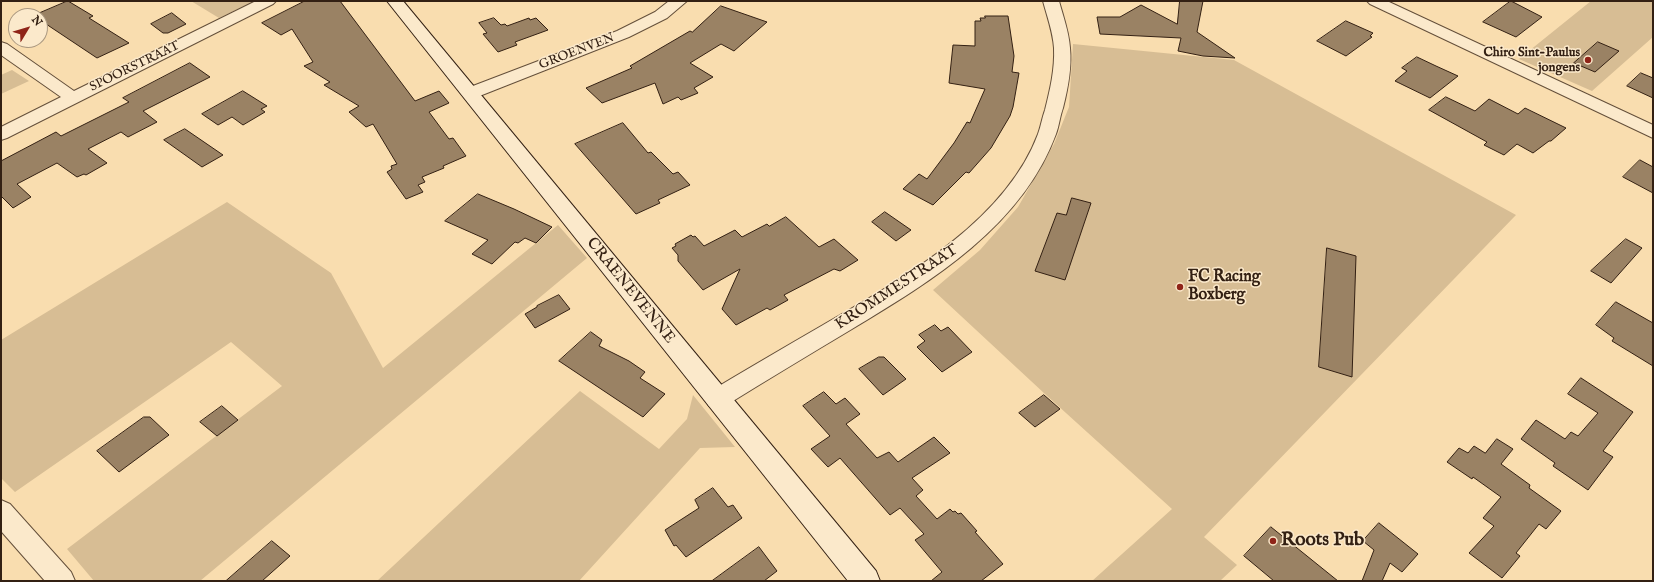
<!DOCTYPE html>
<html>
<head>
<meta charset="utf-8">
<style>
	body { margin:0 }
	#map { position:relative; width:1654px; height:582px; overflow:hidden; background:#f9ddaf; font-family:"IM FELL English",serif }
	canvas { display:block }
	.frame { position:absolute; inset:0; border:2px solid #332013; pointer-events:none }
	.north { position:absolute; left:8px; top:8px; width:40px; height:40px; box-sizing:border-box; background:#fbe9cb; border:1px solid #ab9981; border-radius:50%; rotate:52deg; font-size:11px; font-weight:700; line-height:16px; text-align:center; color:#332013 }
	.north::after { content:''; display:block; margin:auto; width:14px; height:18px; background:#8f2418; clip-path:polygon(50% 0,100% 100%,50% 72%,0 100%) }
</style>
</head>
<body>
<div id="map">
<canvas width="1654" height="582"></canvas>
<div class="frame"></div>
<div class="north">N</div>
</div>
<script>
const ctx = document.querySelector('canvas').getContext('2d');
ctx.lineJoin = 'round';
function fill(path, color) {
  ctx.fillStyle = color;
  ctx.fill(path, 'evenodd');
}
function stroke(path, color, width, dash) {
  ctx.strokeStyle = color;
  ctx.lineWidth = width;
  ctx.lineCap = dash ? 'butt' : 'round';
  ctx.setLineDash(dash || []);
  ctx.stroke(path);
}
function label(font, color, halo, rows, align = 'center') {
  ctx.font = font + ' "IM FELL English",serif';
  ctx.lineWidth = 3;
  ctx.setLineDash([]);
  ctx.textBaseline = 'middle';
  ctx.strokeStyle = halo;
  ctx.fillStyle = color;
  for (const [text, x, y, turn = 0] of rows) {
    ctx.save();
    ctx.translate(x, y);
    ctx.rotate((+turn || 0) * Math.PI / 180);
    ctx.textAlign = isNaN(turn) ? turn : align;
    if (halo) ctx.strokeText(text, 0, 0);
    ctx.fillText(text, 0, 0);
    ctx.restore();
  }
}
const green = new Path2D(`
	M191,1H255L219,18Z
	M1591,1H1653V37L1592,91L1519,59Z
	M1073,44L1234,60L1516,215L1204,537L1237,565L1220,581H1092L1172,509L1045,394L933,290L980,250L1018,207L1054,144L1069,107Z
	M12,70L29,81L1,94V75Z
	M227,202L331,273L383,368L558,225L587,258L200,581H94L67,549L282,386L231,342L15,492L1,478V340Z
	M580,391L659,449L687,419L693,395L735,447L700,448L579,581H377Z`);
const building = new Path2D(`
	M68,1L93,16L89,18L129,43L97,58L49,26L40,19V16L35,15Z
	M305,1H340L415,101L439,91L449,103L429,112L449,139L453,138L466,156L443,166L444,168L422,177L425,182L418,185L423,192L406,199L387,172L392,169L391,166L397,164L373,124L366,127L349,112L359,106L324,85L330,82L304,66L313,62L292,29L281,35L262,23Z
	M1180,1H1203L1197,32L1235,58L1203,56L1178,51L1181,38L1100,34L1097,17H1120L1141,5L1177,24Z
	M1511,1L1542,17L1516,37L1483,22Z
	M721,6L767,22L734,51L721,44L690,63L713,77L694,88L698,93L681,100L678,97L663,104L655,83L602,103L586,88L632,68L630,66L690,31L692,32Z
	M172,13L186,24L168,33H163L151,24Z
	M985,16H1008L1014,56L1012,72L1019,73L1013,107L1010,116L991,148L969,173L966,172L933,205L903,189L919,174L927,179L954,143L967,122L970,123L985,89L949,83L953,45L975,46V21H981L980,18H985Z
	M494,18L501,25L505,24L507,26L529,18L530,20L536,18L548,30L515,42L517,45L498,52L483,34L487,33L479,23Z
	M1346,21L1373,33L1370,36L1372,37L1346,56L1317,41Z
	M1598,42L1619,51L1595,72L1574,63Z
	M1417,57L1436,66L1458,76L1430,98L1395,81L1407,71L1402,68Z
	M190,63L210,77L143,111L157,122L128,137L121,132L88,149L107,163L86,175L84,174L77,177L57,163L17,184L31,197L13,208L1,196V161L56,132L61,136L129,102L123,98Z
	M1641,73L1653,78V98L1627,86Z
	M243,91L267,106L261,109L265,112L243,125L232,117L218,125L202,114Z
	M1446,97L1475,111L1489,99L1518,114L1525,108L1566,128L1551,141H1549L1533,153L1517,144L1504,155L1484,145L1487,142L1429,110Z
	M623,123L648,153L651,152L673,174L678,172L690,185L658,200L660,203L636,214L575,144Z
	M185,129L223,155L202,167L164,140Z
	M1640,160L1653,167V193L1623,177Z
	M478,194L514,209L552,227L536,243L525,238L518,243L515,242L492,264L472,254L488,240L445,221Z
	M1072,198L1091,203L1065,280L1035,271L1057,213L1066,215Z
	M885,212L911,230L896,241L872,222Z
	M786,217L819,247L834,239L858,260L840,271L834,269L784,295L788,300L770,310L767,308L736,325L722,309L740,269L703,290L678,261V255L672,248L676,246L675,244L691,235L693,237L695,236L704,246L735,230L742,237L767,224L769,226Z
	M1626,239L1642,248L1611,283L1591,271Z
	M1327,248L1356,256L1352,377L1319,367Z
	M559,295L570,309L535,328L525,314L537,307V306Z
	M1616,302L1653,323V366L1612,341L1614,338L1596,325Z
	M935,325L941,331L948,327L972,352L942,372L917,347L925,341L919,335Z
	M591,332L602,340L599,346L629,361L645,372L640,378L665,394L643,417L559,361Z
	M879,357H884L906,379L883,395L859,369Z
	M1581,378L1633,412L1603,451L1613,457L1588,490L1553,466L1555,463L1521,439L1536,420L1565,439L1571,432L1578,436L1598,413L1568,394Z
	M824,392L836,404L845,398L860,414L846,424L877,458L889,452L898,462L934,437L950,453L912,478L923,490L916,496L937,519L950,509L953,512L955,511L958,514L961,513L977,531L975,532L1003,564L981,581H931L942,572L915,540L924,534L900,508L890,515L840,458L828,467L811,449L830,436L803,406Z
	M1044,395L1060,409L1035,427L1019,413Z
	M222,406L238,420L217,436L200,422Z
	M144,417H150L169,435L119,472L97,451Z
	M1497,439L1513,449L1501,464L1530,485L1529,488L1561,511L1546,529L1539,524L1516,553L1520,556L1502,578L1469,553L1494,526L1483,518L1501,497L1473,477L1472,479L1447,462L1459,448L1468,453L1474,446L1485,453Z
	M713,488L728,507L733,505L742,518L686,557L676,545L674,546L665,530L699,508L695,500Z
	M1379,523L1418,554L1402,572L1390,563L1382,581H1362L1374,550L1363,541Z
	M1271,527L1338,581H1274L1244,556Z
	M272,541L290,556L262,581H226Z
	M759,547L777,571L764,581H712Z`);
const street = new Path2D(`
	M256,1H276L273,4L7,138L1,140V127L61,97L1,55V42L7,44L74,91Z
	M669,1H687L667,18L629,37L477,97L471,98L465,97L462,93L465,89L617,31L655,12Z
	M1043,1H1059C1063,16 1069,32 1070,48C1072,68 1068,88 1063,108C1060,116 1059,126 1056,134C1022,226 932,281 852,329C810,354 767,380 725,406L717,409L709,406L705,399L709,392C747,369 785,347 823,325C901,280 1005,222 1038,134C1041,126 1042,118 1045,110C1050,90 1055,69 1054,48C1053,32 1047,16 1043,1Z
	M1367,1H1387L1653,125V138L1370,4Z
	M1,500L10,504L71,572L75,581H45L1,531Z`);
const secondary = new Path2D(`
	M387,1H403L876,571L880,581H848Z`);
const markers = [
	[1588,60,4,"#8f2418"],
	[1180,287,4,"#8f2418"],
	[1273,541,4,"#8f2418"]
];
const farStreetnames = [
	["GROENVEN",577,52,-21],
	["SPOORSTRAAT",135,67,-26]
];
const farPoinames = [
	["Chiro Sint-Paulus",1580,53],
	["jongens",1580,68]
];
const poiNames = [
	["FC Racing",1188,278],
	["Boxberg",1188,296]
];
const streetNames = [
	["KROMMESTRAAT",897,288,-33],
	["CRAENEVENNE",630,291,51]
];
const nearPoinames = [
	["Roots Pub",1281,541]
];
fill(green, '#d7bd94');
fill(building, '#9a8264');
stroke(building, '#332013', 1);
stroke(street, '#644f3a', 2);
stroke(secondary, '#332013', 2);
fill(street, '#fbe9cb');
fill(secondary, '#fbe9cb');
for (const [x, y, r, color] of markers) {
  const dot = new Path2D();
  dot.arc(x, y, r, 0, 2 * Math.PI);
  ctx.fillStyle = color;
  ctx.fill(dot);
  stroke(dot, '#fbe9cb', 1.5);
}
label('13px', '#332013', '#fbe9cb', farStreetnames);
label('bold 13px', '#332013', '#fbe9cb', farPoinames, 'right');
label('bold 16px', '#332013', '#fbe9cb', poiNames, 'left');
label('16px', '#332013', '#fbe9cb', streetNames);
label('bold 19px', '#332013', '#fbe9cb', nearPoinames, 'left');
</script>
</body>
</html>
